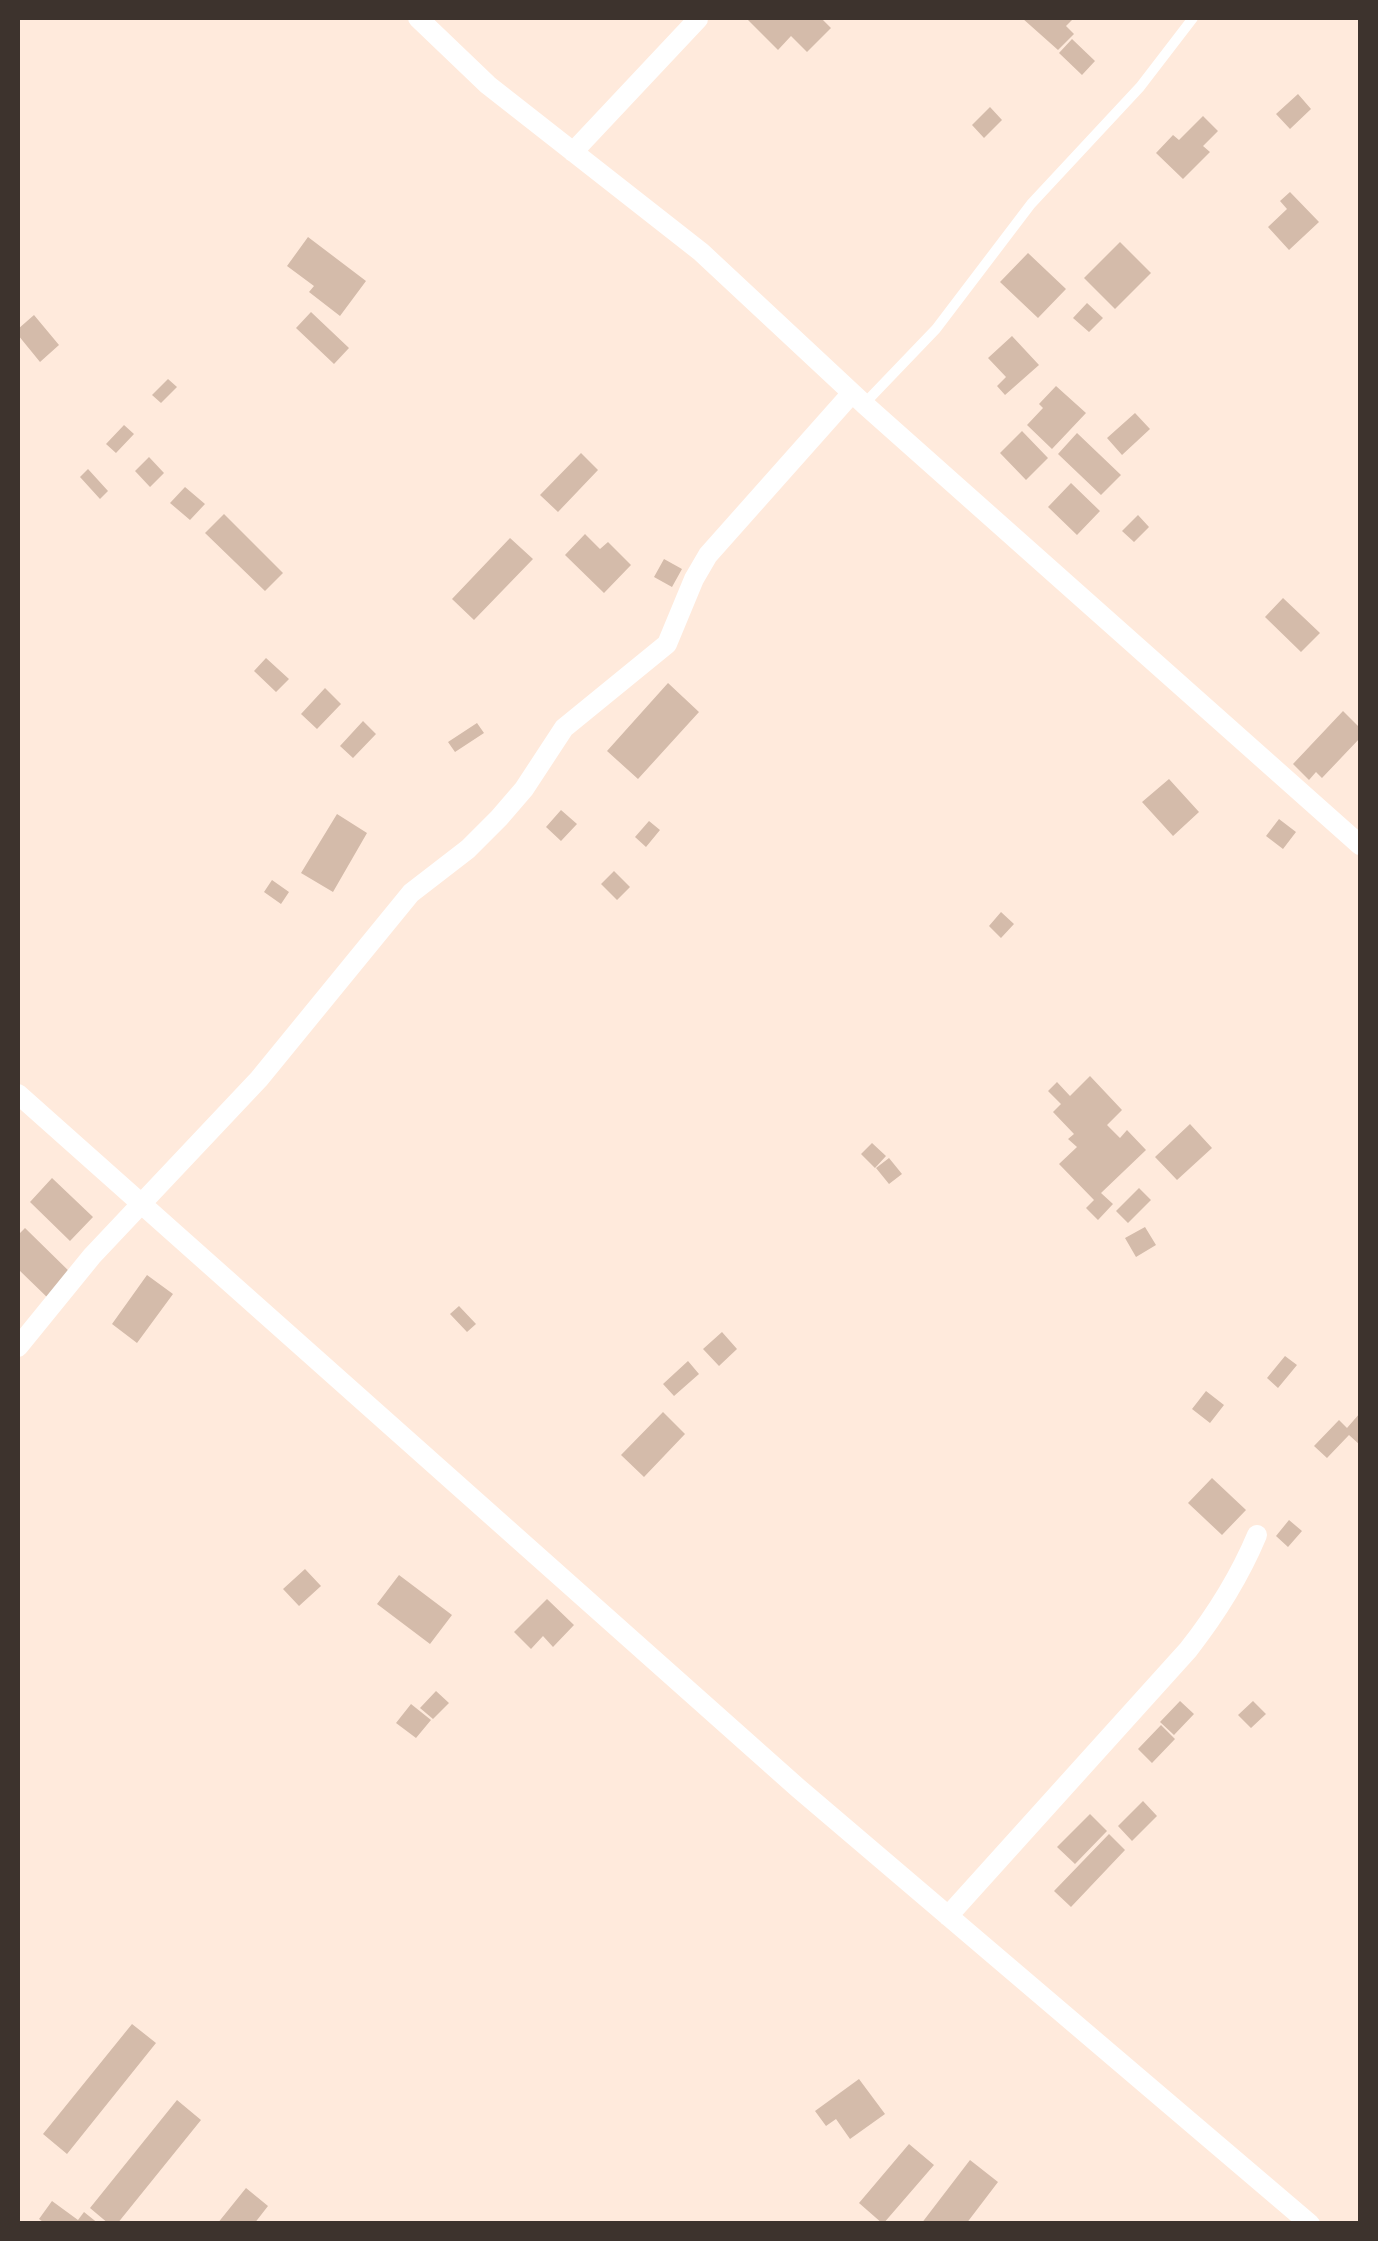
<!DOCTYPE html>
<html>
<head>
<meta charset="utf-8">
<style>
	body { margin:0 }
	#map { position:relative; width:1378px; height:2241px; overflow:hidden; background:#ffeadc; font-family:Montserrat,sans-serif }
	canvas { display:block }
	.frame { position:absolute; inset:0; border:20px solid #3d332d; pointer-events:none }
</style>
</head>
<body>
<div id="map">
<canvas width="1378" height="2241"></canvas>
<div class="frame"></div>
</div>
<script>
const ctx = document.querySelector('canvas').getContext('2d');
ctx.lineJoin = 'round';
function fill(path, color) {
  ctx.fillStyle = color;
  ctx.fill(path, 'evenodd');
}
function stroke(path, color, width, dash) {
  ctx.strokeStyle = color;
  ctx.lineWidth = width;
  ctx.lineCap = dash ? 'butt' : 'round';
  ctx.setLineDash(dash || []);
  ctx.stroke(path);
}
const building = new Path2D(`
	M751,18H821L831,28L807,52L791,36L778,50L748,20Z
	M1022,18H1074L1066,26L1074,34L1058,50Z
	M1072,39L1095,61L1082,75L1059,53Z
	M1298,94L1311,109L1290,129L1276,114Z
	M990,107L1002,120L984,138L972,125Z
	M1203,116L1218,131L1203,146L1210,152L1183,179L1156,153L1173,135L1179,140Z
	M1290,192L1319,222L1289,250L1268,227L1287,209L1280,201Z
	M308,237L366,281L340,316L309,292L314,286L287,266Z
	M1120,242L1151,273L1115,309L1084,278Z
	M1028,253L1066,289L1038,318L1000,282Z
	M1087,303L1103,318L1089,332L1073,318Z
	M311,312L349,348L334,364L296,328Z
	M34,315L59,345L40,362L18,335V329Z
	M1012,336L1039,365L1005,395L997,386L1006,377L988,358Z
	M168,379L177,387L161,403L152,395Z
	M1056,386L1086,413L1052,449L1027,425L1043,408L1039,404Z
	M1135,413L1150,429L1122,455L1107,438Z
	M124,425L134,434L116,453L106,444Z
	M1022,431L1048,458L1026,480L1000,453Z
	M1077,433L1121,475L1101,495L1058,454Z
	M581,453L598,470L558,512L540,495Z
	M149,457L164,473L150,487L135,471Z
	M88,469L108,491L100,499L80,477Z
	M1071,483L1100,511L1077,535L1048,507Z
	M185,487L205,504L190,520L170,503Z
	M224,514L283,573L265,591L205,533Z
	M1138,515L1149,527L1134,542L1122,531Z
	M585,534L600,549L608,542L631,565L604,593L565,555Z
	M510,538L533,559L474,620L452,599Z
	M664,559L682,569L672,587L654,577Z
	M1283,598L1320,633L1301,652L1265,617Z
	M266,658L289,679L276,692L254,671Z
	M668,683L699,712L638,779L607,751Z
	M325,688L341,704L317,729L301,714Z
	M1343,711L1360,728V738L1322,778L1316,772L1309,780L1293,764Z
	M363,721L376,734L353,758L340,746Z
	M477,723L484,733L455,752L448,742Z
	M1169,779L1199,812L1173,836L1142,802Z
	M561,810L577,824L561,841L546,827Z
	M337,814L367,833L333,892L301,873Z
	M1279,819L1296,832L1283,849L1266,836Z
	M649,821L660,830L646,847L635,837Z
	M614,871L630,887L617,900L601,884Z
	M272,880L289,892L281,904L264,892Z
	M1001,912L1014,924L1001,938L989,926Z
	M1090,1076L1122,1110L1107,1125L1120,1138L1127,1130L1146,1150L1101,1193L1113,1204L1098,1220L1086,1208L1094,1200L1059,1164L1077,1147L1068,1139L1074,1134L1053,1112L1061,1104L1048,1091L1057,1082L1070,1096Z
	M1190,1124L1212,1148L1177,1180L1155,1157Z
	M872,1143L886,1156L875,1168L861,1154Z
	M889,1158L902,1174L889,1184L876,1168Z
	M52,1178L93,1217L70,1241L30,1202Z
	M1139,1188L1151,1200L1128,1223L1116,1211Z
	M1145,1227L1156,1245L1136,1257L1125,1238Z
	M25,1228L75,1277L52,1302L18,1269V1235Z
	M147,1275L173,1294L137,1343L112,1324Z
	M459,1306L476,1324L467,1332L450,1314Z
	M722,1332L737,1349L719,1366L703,1349Z
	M1285,1356L1297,1365L1278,1388L1267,1378Z
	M688,1361L699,1374L674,1396L663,1384Z
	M1206,1391L1224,1405L1210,1423L1192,1409Z
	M663,1412L685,1434L644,1477L621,1455Z
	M1360,1413V1445L1349,1435L1327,1458L1314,1446L1339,1420L1347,1428Z
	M1212,1478L1246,1510L1222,1535L1188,1503Z
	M1289,1520L1302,1531L1288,1547L1276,1536Z
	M305,1569L321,1586L299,1606L283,1589Z
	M399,1575L452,1615L430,1644L377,1604Z
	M547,1599L574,1625L553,1647L543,1636L531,1649L514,1632Z
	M436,1691L449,1703L433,1719L420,1708Z
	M1180,1701L1194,1714L1174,1735L1160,1722Z
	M1253,1701L1266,1714L1251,1728L1238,1715Z
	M411,1704L431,1720L416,1738L396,1723Z
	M1161,1725L1175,1739L1152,1763L1138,1749Z
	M1143,1801L1157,1816L1132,1841L1118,1826Z
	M1090,1814L1107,1831L1075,1864L1057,1847Z
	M1109,1834L1125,1850L1071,1907L1054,1891Z
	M132,2024L156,2043L67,2154L43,2134Z
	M859,2079L885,2114L850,2139L836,2119L826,2126L815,2111Z
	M177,2100L201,2120L117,2224H109L90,2208Z
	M909,2144L934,2165L883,2224L859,2203Z
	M970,2160L998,2182L966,2224H921Z
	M246,2188L268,2206L254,2224H217Z
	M52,2201L78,2220L84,2212L99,2224H46L39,2219Z`);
const lane = new Path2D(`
	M865,403L936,329L1031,204L1140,87L1193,18`);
const street = new Path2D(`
	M418,18L488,85L701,252L864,404L1360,845
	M573,152L698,19
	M18,1094L798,1788L1310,2224
	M18,1347L92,1256L259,1079L411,893L468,849L499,818L524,789L564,728L667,644L694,579L708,555L852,393
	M948,1916L1188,1650C1217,1613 1239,1578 1257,1535`);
fill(building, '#d4bbaa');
stroke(lane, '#fff', 10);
stroke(street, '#fff', 20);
</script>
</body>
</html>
